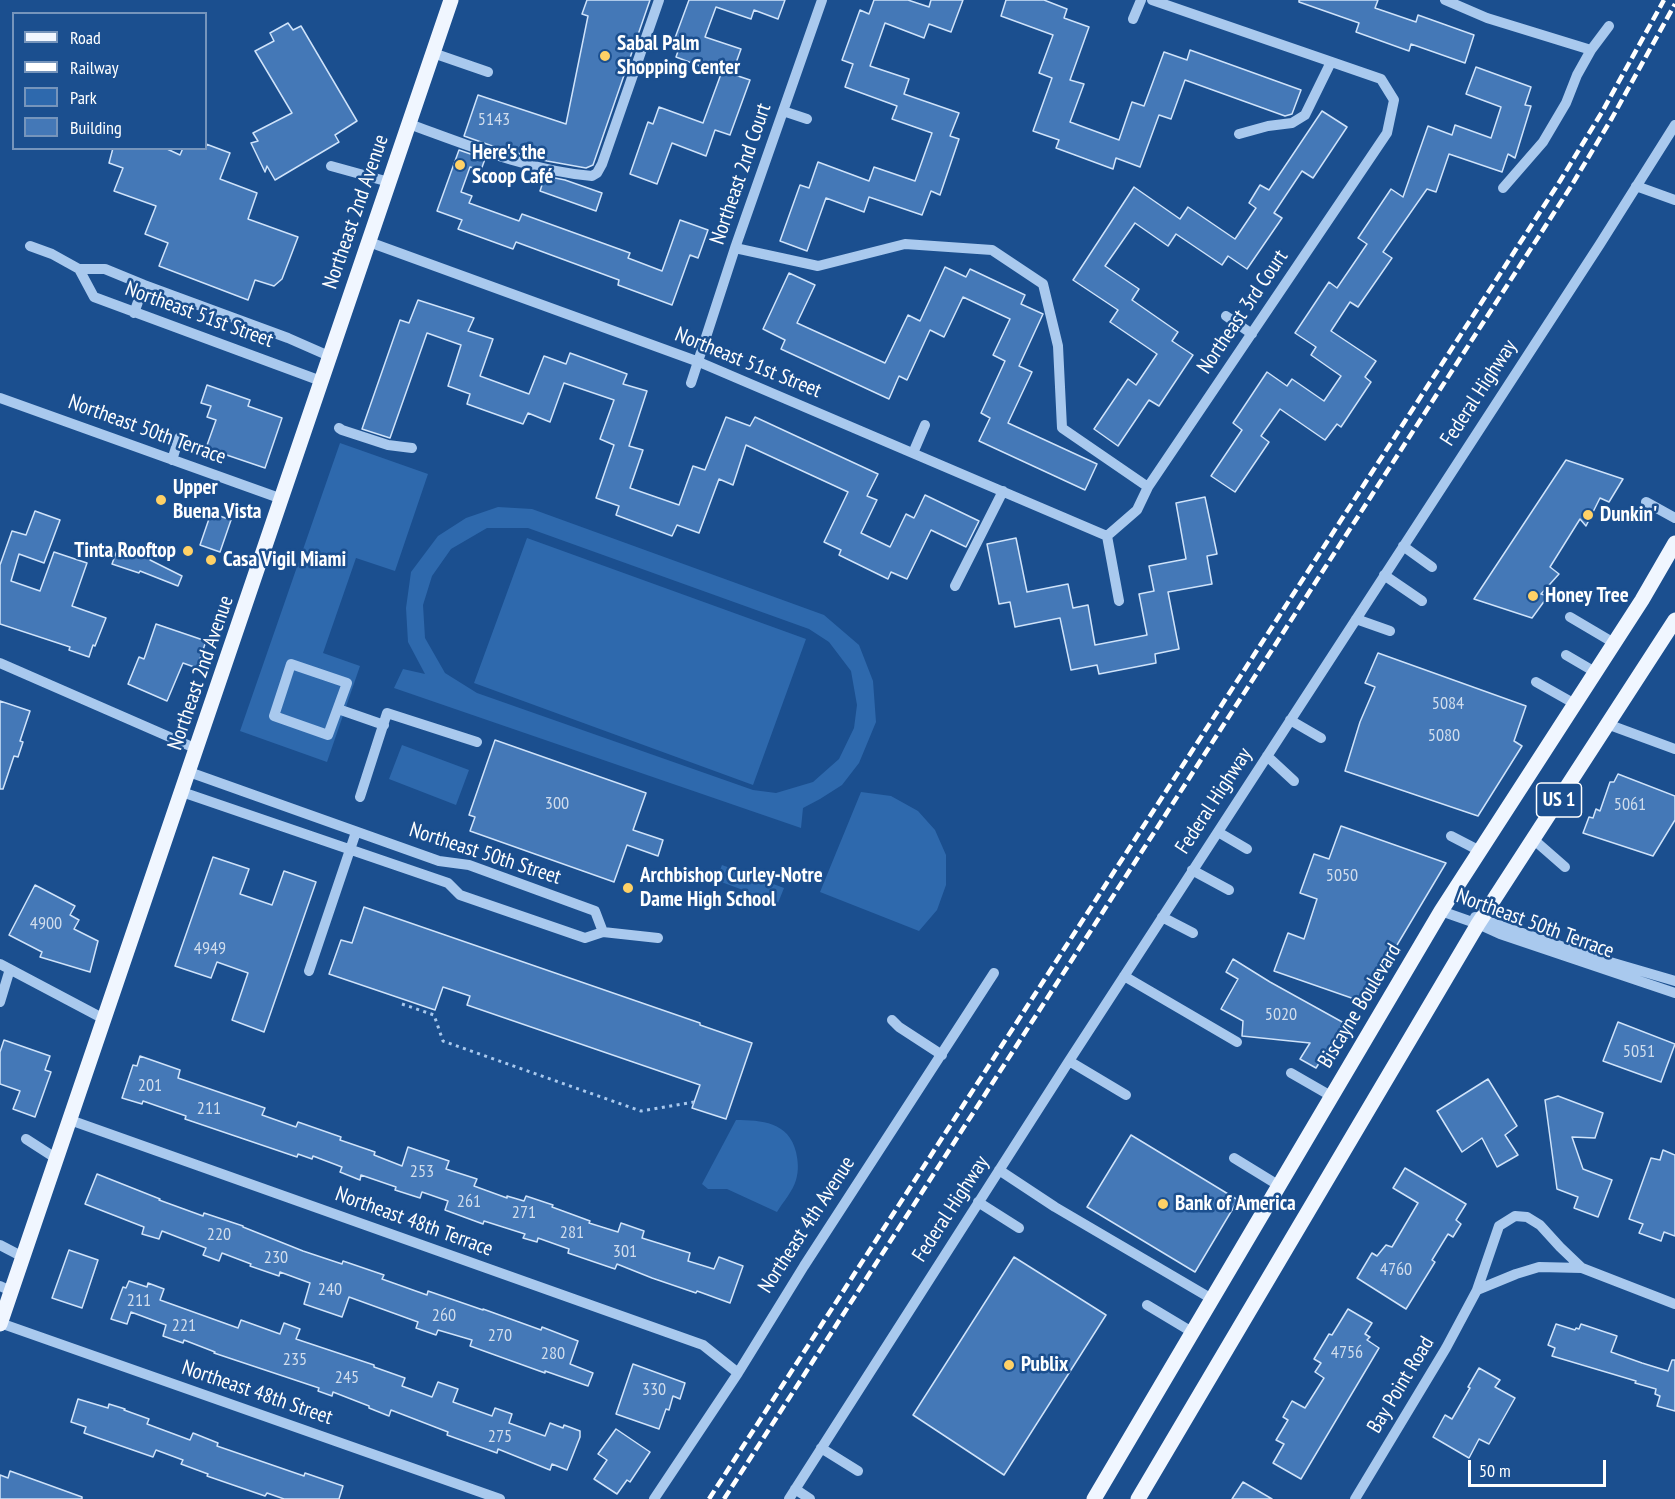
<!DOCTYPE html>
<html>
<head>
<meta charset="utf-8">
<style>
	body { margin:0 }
	#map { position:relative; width:1675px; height:1499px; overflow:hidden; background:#1b4f8f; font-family:"PT Sans Narrow",sans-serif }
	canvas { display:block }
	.legend { position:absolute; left:12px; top:12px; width:195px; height:138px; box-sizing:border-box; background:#1b4f8f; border:2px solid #7695bc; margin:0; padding:8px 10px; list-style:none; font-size:18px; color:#fff }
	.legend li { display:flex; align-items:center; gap:12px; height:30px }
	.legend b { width:30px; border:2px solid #7695bc }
	.scale { position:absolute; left:1468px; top:1460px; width:138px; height:27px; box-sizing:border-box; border:3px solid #fff; border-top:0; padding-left:8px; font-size:18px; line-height:21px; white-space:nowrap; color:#fff; -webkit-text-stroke:4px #1b4f8f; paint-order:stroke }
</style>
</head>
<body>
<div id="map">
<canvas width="1675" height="1499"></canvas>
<ul class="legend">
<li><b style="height:8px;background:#f0f6ff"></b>Road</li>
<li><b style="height:8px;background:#fff"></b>Railway</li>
<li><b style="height:16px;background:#2e69ad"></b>Park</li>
<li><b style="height:16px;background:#4478b7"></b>Building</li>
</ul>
<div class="scale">50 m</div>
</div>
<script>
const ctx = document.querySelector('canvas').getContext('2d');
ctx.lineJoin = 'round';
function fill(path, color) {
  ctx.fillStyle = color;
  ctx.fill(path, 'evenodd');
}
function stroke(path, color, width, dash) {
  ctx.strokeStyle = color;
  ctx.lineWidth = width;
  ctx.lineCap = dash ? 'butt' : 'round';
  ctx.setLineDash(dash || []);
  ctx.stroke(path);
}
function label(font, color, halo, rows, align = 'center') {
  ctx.font = font + ' "PT Sans Narrow",sans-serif';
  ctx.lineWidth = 5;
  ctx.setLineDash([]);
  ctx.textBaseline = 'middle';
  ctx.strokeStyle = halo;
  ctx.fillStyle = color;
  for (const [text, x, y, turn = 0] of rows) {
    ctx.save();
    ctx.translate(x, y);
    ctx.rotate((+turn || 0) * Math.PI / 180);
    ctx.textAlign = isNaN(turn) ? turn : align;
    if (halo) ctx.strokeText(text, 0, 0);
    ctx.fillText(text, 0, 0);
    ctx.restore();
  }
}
const green = new Path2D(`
	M340,443L428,474L395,571L356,558L323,653L360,666L327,762L240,731Z
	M498,507L532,509L824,615L859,645L873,681L876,722L859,763L842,785L820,799L803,808L801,828L394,688L403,669L425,674L408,642L406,608L411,572L438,536L466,518ZM487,528H528L809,629L829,642L851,671L857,705L854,728L839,759L813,782L776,793L753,790L477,693L445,673L425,638L423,605L432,576L451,549Z
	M527,538L806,639L753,785L474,683Z
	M402,745L469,770L456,805L389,779Z
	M861,792L891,796L918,811L935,830L946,855V885L937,910L919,931L820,892Z
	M722,865L784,888L778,903L716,880Z
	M736,1120C761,1120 789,1122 796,1152C798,1161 799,1170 796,1180C793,1191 783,1202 777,1212L727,1189H708L702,1184Z`);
const building = new Path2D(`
	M587,0H650L593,165L586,168L547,161L501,149L464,136L478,95L566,124L588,16L582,14Z
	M689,0H785L778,19L754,10L751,19L716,7L705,37L741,49L732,74L750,80L730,135L715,130L706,156L672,143L657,184L630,174L648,122L653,124L659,107L703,123L721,74L676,57L682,40L675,38Z
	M874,0H908L929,7L931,0H963L951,32L929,24L924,38L885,23L870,66L909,79L904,94L959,113L950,136L959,139L940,195L931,191L922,215L869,197L864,212L826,198L807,251L780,241L800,185L809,188L818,162L869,181L874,167L915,181L932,133L892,119L897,106L845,87L853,64L842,60L860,10L869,14Z
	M1006,0H1044L1067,9L1064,18L1089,27L1070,80L1084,84L1070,122L1119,140L1132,102L1144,106L1164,52L1187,60L1190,50L1301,90L1292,114L1285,116L1185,80L1171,119L1159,115L1140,167L1116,158L1113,169L1056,148L1059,140L1033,131L1052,78L1039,73L1053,35L1001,16Z
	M1299,0H1378L1375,8L1416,22L1418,15L1474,35L1465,63L1411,44L1409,51L1356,32L1359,23L1299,2Z
	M288,23L293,30L301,26L357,121L335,135L339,142L275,180L267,166L265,172L251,143L258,141L253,133L292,113L255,51L274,41L270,33Z
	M1476,67L1531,87L1525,105L1531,106L1515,158L1508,154L1502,172L1449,154L1436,192L1427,189L1383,252L1392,258L1358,307L1350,302L1331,331L1376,361L1365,377L1371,382L1341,427L1337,424L1325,440L1280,409L1261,436L1269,442L1235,492L1211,476L1242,430L1233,423L1267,372L1287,386L1292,379L1324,401L1341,376L1311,355L1316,347L1295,333L1329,282L1337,288L1367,244L1358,238L1391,189L1403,197L1428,126L1452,135L1455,125L1491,138L1501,107L1466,94Z
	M1322,111L1347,127L1313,178L1302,171L1274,213L1282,218L1247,269L1228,256L1222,265L1176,234L1168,246L1135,223L1105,266L1139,289L1132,300L1178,332L1172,341L1193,355L1159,406L1149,400L1118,446L1094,429L1128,379L1136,385L1157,354L1110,322L1118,310L1073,280L1134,187L1180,219L1188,207L1235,239L1256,208L1249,203L1260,185L1269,190Z
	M206,144L230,153L220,179L257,193L248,219L298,237L282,279L274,286L255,280L248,300L159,266L168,243L145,234L156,206L114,191L123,168L109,163L113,148H165L180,155L183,148H206Z
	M459,150L485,159L481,170L470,167L461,192L472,196L469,203L519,221L522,214L630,253L628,258L662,271L680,220L708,230L698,258L690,255L672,305L618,285L619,280L516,242L513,249L458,229L462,220L437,211Z
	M545,176L565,180L602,193L596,211L540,191Z
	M945,267L966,277L970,269L1025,295L1021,304L1043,314L1019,366L1032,372L1008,423L1097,464L1085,490L979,441L990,418L981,413L1005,361L993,355L1010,319L963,297L944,337L930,330L907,380L899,376L889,399L781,349L785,340L763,329L789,273L815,285L797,323L885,363L908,315L920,321Z
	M418,300L474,318L468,331L493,339L480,376L529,394L544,356L566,364L570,353L627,374L623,384L647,391L629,446L643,450L630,488L679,505L693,466L705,470L726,417L750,426L755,417L878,474L867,496L877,500L861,533L890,547L906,514L914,518L925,495L979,521L966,547L931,530L907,579L891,572L888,579L839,555L841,550L824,542L848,492L746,445L733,485L719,479L699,533L677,525L672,536L616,515L619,506L596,498L614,445L600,439L614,400L564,383L550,422L528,413L523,424L467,404L470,394L448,386L461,345L427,333L390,438L362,429L400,320L409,323Z
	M207,385L250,400L248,406L282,418L265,468L206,448L216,420L207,417L211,406L201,403Z
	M1566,460L1623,479L1609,502L1600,498L1586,526L1580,519L1550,567L1559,574L1541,594L1548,596L1532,618L1474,599Z
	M1205,497L1217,554L1207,556L1212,584L1168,592L1179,649L1155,654L1156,663L1099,674L1097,665L1071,670L1060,618L1015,627L1010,602L999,604L987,544L1016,538L1027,592L1068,584L1073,608L1088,605L1095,645L1147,635L1139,594L1154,591L1149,566L1186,559L1176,503Z
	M35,511L60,520L44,563L19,554L11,581L40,591L54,552L87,563L72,606L106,618L95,646L93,645L89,657L69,650L70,647L0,624V565L12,531L26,535Z
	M211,513L231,520L220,552L200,545Z
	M119,545L129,548V545L152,553L150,560L182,576L178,586L140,571L139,573L112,564Z
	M156,624L206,641L197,668L183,663L167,701L128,684L139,657L144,659Z
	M1378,653L1526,706L1514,741L1522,746L1478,816L1345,771L1360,722L1375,687L1365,683Z
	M0,701L30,711L20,741L23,742L18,757L14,756L3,789H0Z
	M495,740L646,793L633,830L663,840L658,856L627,845L614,882L470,831L475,817L469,815Z
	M1618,774L1675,796V820L1653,856L1583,833L1589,817L1593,818L1596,809L1600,811L1610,782H1614Z
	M1341,826L1446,863L1363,1002L1274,971L1288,933L1304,939L1317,899L1300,893L1314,854L1329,859Z
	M213,857L249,869L240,894L272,905L284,871L316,882L264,1032L232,1020L248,973L217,962L211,978L175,966Z
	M35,885L75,906L70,915L79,920L74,929L98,941L90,972L40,957L42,952L9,935Z
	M364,907L700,1023V1025L752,1043L726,1119L692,1108L700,1085L467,1005L470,996L443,987L435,1010L329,974L341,940L352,943Z
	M1233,959L1270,982L1344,1023L1316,1068L1300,1059L1310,1043L1242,1036L1243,1021L1221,1009L1238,979L1226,972Z
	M1618,1022L1675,1044L1661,1082L1603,1061Z
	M4,1040L50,1056L45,1070L51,1072L35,1117L13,1109L20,1091L0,1084V1052Z
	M140,1056L180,1070L178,1078L265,1108L262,1115L296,1127L298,1122L341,1137L340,1140L375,1152L374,1155L402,1166L408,1147L449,1161L446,1169L477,1179L474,1186L507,1198V1196L524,1201L526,1196L553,1205L552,1207L590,1221L589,1223L618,1232L621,1223L644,1231L642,1238L690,1253L688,1261L714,1269L719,1257L743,1266L730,1303L697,1291L696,1293L652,1278L617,1264L615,1269L568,1253L569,1249L538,1238L537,1242L523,1238L525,1234L484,1221L483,1224L445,1210L448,1201L422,1192L420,1198L395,1190L396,1187L361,1175L360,1180L340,1172L342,1167L313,1156L312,1159L298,1154L297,1157L185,1119L186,1116L143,1101L142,1104L122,1098L133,1065L137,1066Z
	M1488,1079L1517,1126L1505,1135L1518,1155L1497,1167L1482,1138L1462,1152L1437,1111Z
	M1558,1096L1603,1113L1595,1138L1572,1137L1583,1169L1612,1180L1598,1217L1574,1208L1578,1197L1557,1189L1545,1100Z
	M1131,1135L1238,1200L1195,1272L1087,1207Z
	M1663,1150L1675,1155V1236L1664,1232L1661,1241L1639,1233L1643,1224L1629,1219L1651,1158L1660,1160Z
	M1405,1168L1466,1204L1456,1220L1461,1224L1453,1237L1448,1234L1432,1260L1435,1262L1406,1309L1357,1278L1372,1253L1377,1256L1386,1245L1392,1247L1418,1203L1393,1188Z
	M97,1174L160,1199L159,1200L203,1216L204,1213L243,1226V1227L303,1251L342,1264L343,1261L384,1275L382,1279L427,1295L428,1291L483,1310V1309L541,1330L542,1327L578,1341L570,1364L593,1373L588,1386L545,1371V1373L470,1346L472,1340L438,1330L436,1335L416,1328L418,1322L349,1297L342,1317L304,1304L310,1283L280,1272L279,1276L250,1266L251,1264L222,1253L219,1261L203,1255L206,1248L162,1231L159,1239L142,1234L144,1227L85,1204Z
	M69,1250L98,1260L82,1308L52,1298Z
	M1014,1257L1106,1315L1004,1475L913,1415Z
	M129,1281L147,1287L148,1283L164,1289L160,1300L238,1328L241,1320L280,1334L284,1323L300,1329L296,1339L374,1365V1367L405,1378L402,1386L432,1397L438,1382L458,1389L453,1402L492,1416L495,1408L512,1414L509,1423L545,1436L550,1423L563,1428L564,1425L580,1431V1437L567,1470L552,1464L550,1470L498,1449L497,1453L447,1435L448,1432L391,1410L389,1416L369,1408V1406L333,1392L332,1396L318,1391L319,1388L214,1353L215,1352L184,1340L183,1343L163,1336L166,1325L131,1312L127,1324L111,1319L123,1287L126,1288Z
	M1348,1309L1372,1323L1365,1334L1370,1337L1367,1340L1379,1348L1301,1479L1273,1463L1284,1444L1276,1440L1288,1420L1283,1417L1292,1401L1305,1408L1324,1378L1315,1372L1321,1363L1314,1359L1329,1334L1332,1335Z
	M1556,1324L1575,1330L1576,1328L1579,1329L1581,1324L1617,1336L1611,1352L1642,1363L1668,1371L1672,1360H1675V1411L1657,1406L1660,1396L1655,1394L1656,1389L1635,1383L1636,1381L1552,1356L1555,1348L1548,1345Z
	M633,1364L685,1383L680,1399L673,1396L669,1410L666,1409L659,1429L616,1414Z
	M1479,1368L1500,1380L1495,1387L1515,1398L1489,1444L1479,1439L1469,1458L1433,1437L1445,1415L1452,1419L1470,1388L1468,1387Z
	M78,1399L108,1408L109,1404L125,1409L124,1410L149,1419L147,1424L190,1440L193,1433L218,1443L217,1446L304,1476L305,1473L343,1486L339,1499H284L267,1493L265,1496L207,1476L208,1474L181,1464L183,1460L156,1450L153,1457L84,1433L86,1427L71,1422Z
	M616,1429L650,1452L630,1482L627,1480L617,1494L594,1479L607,1460L598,1454Z
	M10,1471L82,1497V1499H0V1475L8,1478Z
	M1243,1482L1272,1499H1232Z`);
const path = new Path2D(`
	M402,1004L434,1015L443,1041L641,1111L694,1102`);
const minor = new Path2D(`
	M1445,0L1487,18L1591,50
	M1133,19L1141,0
	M433,53L488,72
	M783,111L807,119
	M409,124C467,145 530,171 592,176L597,173L602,164L659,0
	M1239,134L1268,126L1292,123L1305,115L1331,62
	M331,166L389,182
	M1636,186L1675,200
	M1503,188L1543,142L1566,103L1577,75L1591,50L1609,26
	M369,242L699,362L1107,536
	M30,246L52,254L79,269H105L144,285L288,338L329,356
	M735,248L818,266L905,244L992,250L1043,284L1058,346L1062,428L1148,487
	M79,269L94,297L321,381
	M134,313L144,285
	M1226,316L1252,334
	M691,383L735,248L822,0
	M0,398L282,499
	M339,428L342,430L388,445L412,448
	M913,453L925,425
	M172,460L179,438
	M1646,502L1675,518
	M1107,536L1137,510L1148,487L1387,133L1394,100L1381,79L1152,0
	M1107,536L1119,601
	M1403,546L1432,567
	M1384,575L1422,601
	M955,586L1003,491
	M1570,617L1614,643
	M1356,619L1390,631
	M1566,655L1595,672
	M0,663L197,749
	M291,664L347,683L328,735L274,716Z
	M1536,682L1575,704
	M338,709L384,725
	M1290,720L1321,738
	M1607,724L1675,749
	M1267,756L1294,781
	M189,772L439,861L469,865L595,911L603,932
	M182,792L448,883L460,895L585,938L603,932L658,938
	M360,797L387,713L477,742
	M1218,832L1247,849
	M1451,836L1480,851
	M1533,839L1565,867
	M1192,870L1229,890
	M1441,911L1478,924L1500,934L1675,993
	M1162,917L1193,933
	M1475,917L1593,957L1675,981
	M0,964L104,1019
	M309,971L356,832
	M1124,976L1237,1042
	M0,1002L10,969
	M892,1020L899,1027L942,1055
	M1069,1061L1126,1095
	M1291,1073L1331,1096
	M70,1120L703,1345L738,1373
	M26,1139L57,1159
	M1234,1158L1278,1185
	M999,1170L1055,1207L1212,1299
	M978,1202L1019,1228
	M0,1245L23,1257
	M0,1286L11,1291
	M1477,1290L1499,1226L1515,1216L1527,1217L1540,1225L1560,1247L1582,1268
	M1147,1305L1192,1332
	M0,1323L500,1499
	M821,1448L858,1471
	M795,1489L810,1499
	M654,1499L738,1373L804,1266L994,973
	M789,1499L1069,1061L1600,244L1675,125
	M1355,1499L1446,1348L1477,1290L1516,1274L1539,1267L1582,1268L1675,1304`);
const major = new Path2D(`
	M0,1324L451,0
	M1094,1499L1441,911L1642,600L1675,543
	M1138,1499L1478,924L1675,620`);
const rail = new Path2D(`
	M709,1499L1560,181L1602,112L1664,0
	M724,1499L1570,188L1612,118L1675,4`);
const markers = [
	[605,56,6,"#ffd166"],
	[460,165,6,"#ffd166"],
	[161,500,6,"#ffd166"],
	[1588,515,6,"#ffd166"],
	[188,551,6,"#ffd166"],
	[211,560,6,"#ffd166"],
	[1533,596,6,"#ffd166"],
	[628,888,6,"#ffd166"],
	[1163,1204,6,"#ffd166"],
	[1009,1365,6,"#ffd166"]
];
const numberNames = [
	["5143",494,120],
	["5084",1448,704],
	["5080",1444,736],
	["300",557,804],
	["5061",1630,805],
	["5050",1342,876],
	["4900",46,924],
	["4949",210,949],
	["5020",1281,1015],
	["5051",1639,1052],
	["201",150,1086],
	["211",209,1109],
	["253",422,1172],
	["261",469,1202],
	["271",524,1213],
	["281",572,1233],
	["220",219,1235],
	["301",625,1252],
	["230",276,1258],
	["4760",1396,1270],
	["240",330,1290],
	["211",139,1301],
	["260",444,1316],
	["221",184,1326],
	["270",500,1336],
	["4756",1347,1353],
	["280",553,1354],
	["235",295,1360],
	["245",347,1378],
	["330",654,1390],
	["275",500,1437]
];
const shields = [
	[1559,800,45]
];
const shieldNames = [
	["US 1",1559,800]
];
const poiNames = [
	["Sabal Palm",617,44],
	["Shopping Center",617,68],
	["Here's the",472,153],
	["Scoop Café",472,177],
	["Upper",173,488],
	["Buena Vista",173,512],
	["Dunkin'",1600,515],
	["Tinta Rooftop",176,551,"right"],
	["Casa Vigil Miami",223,560],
	["Honey Tree",1545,596],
	["Archbishop Curley-Notre",640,876],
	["Dame High School",640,900],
	["Bank of America",1175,1204],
	["Publix",1021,1365]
];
const streetNames = [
	["Northeast 2nd Court",741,174,-71],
	["Northeast 2nd Avenue",356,212,-71],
	["Northeast 3rd Court",1243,312,-56],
	["Northeast 51st Street",199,315,20],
	["Northeast 51st Street",748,363,22],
	["Federal Highway",1479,393,-57],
	["Northeast 50th Terrace",147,430,20],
	["Northeast 2nd Avenue",201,673,-71],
	["Federal Highway",1214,801,-57],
	["Northeast 50th Street",485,854,18],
	["Northeast 50th Terrace",1535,924,20],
	["Biscayne Boulevard",1360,1006,-59],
	["Federal Highway",951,1209,-57],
	["Northeast 48th Terrace",414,1222,20],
	["Northeast 4th Avenue",807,1225,-57],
	["Bay Point Road",1401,1385,-59],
	["Northeast 48th Street",257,1393,19]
];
fill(green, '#2e69ad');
fill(building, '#4478b7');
stroke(building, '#cfe3fa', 1.5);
stroke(path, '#a9c9ee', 3, [3, 4.5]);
stroke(minor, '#a9c9ee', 10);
stroke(major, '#f0f6ff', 15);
stroke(rail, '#fff', 4.5, [10, 4.5]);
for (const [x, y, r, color] of markers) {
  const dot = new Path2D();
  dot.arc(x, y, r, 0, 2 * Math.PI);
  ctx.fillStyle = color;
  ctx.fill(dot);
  stroke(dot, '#1b4f8f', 2);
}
label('18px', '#d0dded', null, numberNames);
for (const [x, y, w] of shields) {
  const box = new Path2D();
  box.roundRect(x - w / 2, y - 17, w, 34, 4.5);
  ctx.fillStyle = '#1b4f8f';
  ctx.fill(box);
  stroke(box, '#fff', 1.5);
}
label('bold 20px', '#fff', null, shieldNames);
label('bold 21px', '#fff', '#1b4f8f', poiNames, 'left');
label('21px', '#fff', '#1b4f8f', streetNames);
</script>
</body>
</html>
